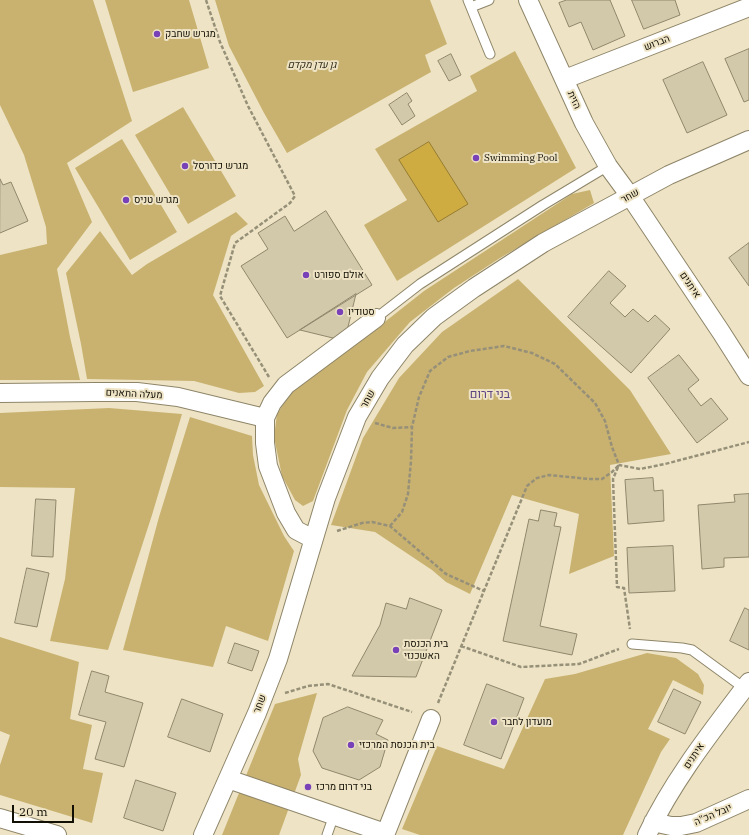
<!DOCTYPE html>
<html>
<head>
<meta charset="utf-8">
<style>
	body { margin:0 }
	#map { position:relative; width:749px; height:835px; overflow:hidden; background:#eee4c5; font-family:"IBM Plex Serif",serif }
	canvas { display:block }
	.scale { position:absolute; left:12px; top:805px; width:62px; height:18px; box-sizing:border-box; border:2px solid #120f05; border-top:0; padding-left:5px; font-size:12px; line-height:14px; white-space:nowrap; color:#120f05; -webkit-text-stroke:3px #eee4c5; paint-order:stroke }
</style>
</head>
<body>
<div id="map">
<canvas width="749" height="835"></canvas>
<div class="scale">20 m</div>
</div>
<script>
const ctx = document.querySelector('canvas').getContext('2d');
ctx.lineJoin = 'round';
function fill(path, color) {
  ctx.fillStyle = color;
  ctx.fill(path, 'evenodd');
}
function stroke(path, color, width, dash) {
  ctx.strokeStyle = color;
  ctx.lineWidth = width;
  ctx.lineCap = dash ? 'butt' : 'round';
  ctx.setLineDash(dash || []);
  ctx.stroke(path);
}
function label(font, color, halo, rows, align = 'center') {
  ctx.font = font + ' "IBM Plex Serif",Heebo,serif';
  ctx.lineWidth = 4;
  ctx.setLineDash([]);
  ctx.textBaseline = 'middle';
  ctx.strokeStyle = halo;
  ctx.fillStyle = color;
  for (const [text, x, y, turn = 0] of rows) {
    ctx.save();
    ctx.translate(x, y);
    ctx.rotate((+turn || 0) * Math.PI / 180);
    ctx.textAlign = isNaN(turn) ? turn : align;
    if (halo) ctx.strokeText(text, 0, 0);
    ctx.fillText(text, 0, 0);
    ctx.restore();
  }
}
const green = new Path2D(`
	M0,0H93L132,121L67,163L92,222L57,269L70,337L80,380H0V255L47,244L46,227L24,155L0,105Z
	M105,0H189L209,68L133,92Z
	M215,0H430L447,44L425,55L431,72L287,153L264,113L229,46Z
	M515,51L576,168L397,281L364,225L407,200L375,149L477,91L470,76Z
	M183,107L236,196L188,224L135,135Z
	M122,139L177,232L130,260L75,168Z
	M590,190L594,203L500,258L454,288L410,322L367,372L347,410L313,501L303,506L295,500L282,476L274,437L277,414L294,388L372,332L424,291L572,194Z
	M236,212L248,224L231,236L213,295L264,386L255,392L239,393L194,381L87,379L81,344L66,273L100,231L132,275L147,264Z
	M518,279L630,390L671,454L610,465L614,556L569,574L579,514L512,495L470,594L446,582L432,570L375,532L331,525L363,438L399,378L442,332Z
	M109,408L182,414L152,515L108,650L50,641L65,579L75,488L0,487V413Z
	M190,417L252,436L253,455L259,485L284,536L294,551L268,641L226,626L213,667L123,650L159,517Z
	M0,637L79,662L70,719L92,725L83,769L103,773L92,823L0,795V765L10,735L0,731Z
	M647,653L676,658L698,674L704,685L703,695L673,680L648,729L670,739L661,752L623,835H420L402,829L437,746L504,769L545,679L575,674Z
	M317,693L298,759L301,775L279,835H222L275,704Z`);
const water = new Path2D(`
	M429,142L468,204L438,222L399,160Z`);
const building = new Path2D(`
	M567,0H610L625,36L593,50L581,22L569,27L559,3Z
	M632,0H675L680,15L644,29Z
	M749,49V100L744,102L725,59Z
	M451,54L461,75L449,81L438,61Z
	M703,62L727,115L687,133L663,80Z
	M407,93L412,101L408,104L415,116L402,125L389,105Z
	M0,179L3,185L11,182L28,221L0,233Z
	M326,211L372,285L287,338L241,266L268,249L258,233L285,216L294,231Z
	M749,243V286L729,258Z
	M609,271L626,286L610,303L625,317L633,309L648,322L655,315L670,329L631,373L568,317Z
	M356,294L347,331L337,339L300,330Z
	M679,355L699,380L688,389L701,406L711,398L728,419L697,443L648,378Z
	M653,478L654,491L663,490L664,521L628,524L625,480Z
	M749,494V557L724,558V567L702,569L698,505L735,502L734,495Z
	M36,499L56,500L53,557L32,556Z
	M541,510L557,513L554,526L561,527L540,626L577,634L572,655L503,641L529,519L538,521Z
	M673,546L675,591L629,593L627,548Z
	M27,568L49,573L37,627L15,623Z
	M410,598L442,610L416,677L352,676L380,625L386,603L406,609Z
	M745,608L749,610V650L730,641Z
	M235,643L259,651L252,671L228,663Z
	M92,671L109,676L105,692L143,703L124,767L95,759L106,722L79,715Z
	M487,684L524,698L501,759L464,745Z
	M674,689L701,702L685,734L658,722Z
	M182,699L223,714L210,752L168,737Z
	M348,707L383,720L376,734L388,740L380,767L359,780L322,768L313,751L323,718Z
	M136,780L176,793L163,831L124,818Z`);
const path = new Path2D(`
	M206,0L220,42L248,106L295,196L290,203L235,243L220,296L269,377
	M375,423L393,428L412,427
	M618,467L613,479L617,587L624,588L630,629
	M390,526L402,512L408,494L411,461L412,427L419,397L430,371L448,357L470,351L504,346L532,353L555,364L595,403L605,421L612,447L619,465L640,469L665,464L749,442
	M337,531L362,523L372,522L390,526L446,574L484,591
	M461,646L521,667L579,664L619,649
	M285,693L308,686L328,684L412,712
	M438,703L527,486L537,478L549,475L589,479H602L612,472L619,465`);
const service = new Path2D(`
	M468,0L490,54
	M471,7L489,0
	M376,318L420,284L543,205L608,166
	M632,644L682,648L692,650L744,688
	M327,835L334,815`);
const minor = new Path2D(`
	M528,0L584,123L608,166L630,196L721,332L749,376
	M565,79L749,7
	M0,393L94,392H137L178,397L265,418
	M313,539L296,530L286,513L268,466L265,443V418L272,403L286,385L376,318
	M228,779L385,833
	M0,818L57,835
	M653,822L671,826H681L696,823L749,799
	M203,835L257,713L278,659L326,498L357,417L380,378L405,345L434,317L474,288L543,243L669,175L749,140
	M385,835L431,719
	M647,835C673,780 712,731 749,682`);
const markers = [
	[157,34,4,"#7841b8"],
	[476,158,4,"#7841b8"],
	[185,166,4,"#7841b8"],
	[126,200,4,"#7841b8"],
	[306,275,4,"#7841b8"],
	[340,312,4,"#7841b8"],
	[396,650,4,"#7841b8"],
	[494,722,4,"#7841b8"],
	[351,745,4,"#7841b8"],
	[308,787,4,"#7841b8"]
];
const poiNames = [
	["מגרש שחבק",165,34],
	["Swimming Pool",484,158],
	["מגרש כדורסל",193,166],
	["מגרש טניס",134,200],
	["אולם ספורט",314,275],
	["סטודיו",348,312],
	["בית הכנסת",404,644],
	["האשכנזי",404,656],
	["מועדון לחבר",502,722],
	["בית הכנסת המרכזי",359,745],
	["בני דרום מרכז",316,787]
];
const streetNames = [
	["הברוש",657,43,-21],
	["הזית",574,100,66],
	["שחר",630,196,-29],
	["איתנים",690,285,56],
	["מעלה התאנים",134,394,3],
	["שחר",368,399,-61],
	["שחר",260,704,-69],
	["איתנים",694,756,-56],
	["יובל הכ\"ה",713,815,-23]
];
const parkNames = [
	["גן עדן מקדם",312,65]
];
const quarterNames = [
	["בני דרום",490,395]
];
fill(green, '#c9b270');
fill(water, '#ceac42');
stroke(water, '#967d30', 1);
fill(building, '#d2c8aa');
stroke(building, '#90866b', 1);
stroke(service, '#8e8569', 11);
stroke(minor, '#8e8569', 20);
stroke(path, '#979079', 2.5, [4, 2]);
stroke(service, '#fff', 9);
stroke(minor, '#fff', 18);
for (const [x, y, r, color] of markers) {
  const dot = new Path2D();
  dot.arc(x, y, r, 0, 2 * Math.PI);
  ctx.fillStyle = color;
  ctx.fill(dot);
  stroke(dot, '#eee4c5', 1.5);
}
label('10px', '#120f05', '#eee4c5', poiNames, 'left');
label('10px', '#120f05', '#eee4c5', streetNames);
label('italic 10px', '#302a18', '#eee4c5', parkNames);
label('12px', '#604784', '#eee4c5', quarterNames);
</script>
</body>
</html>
